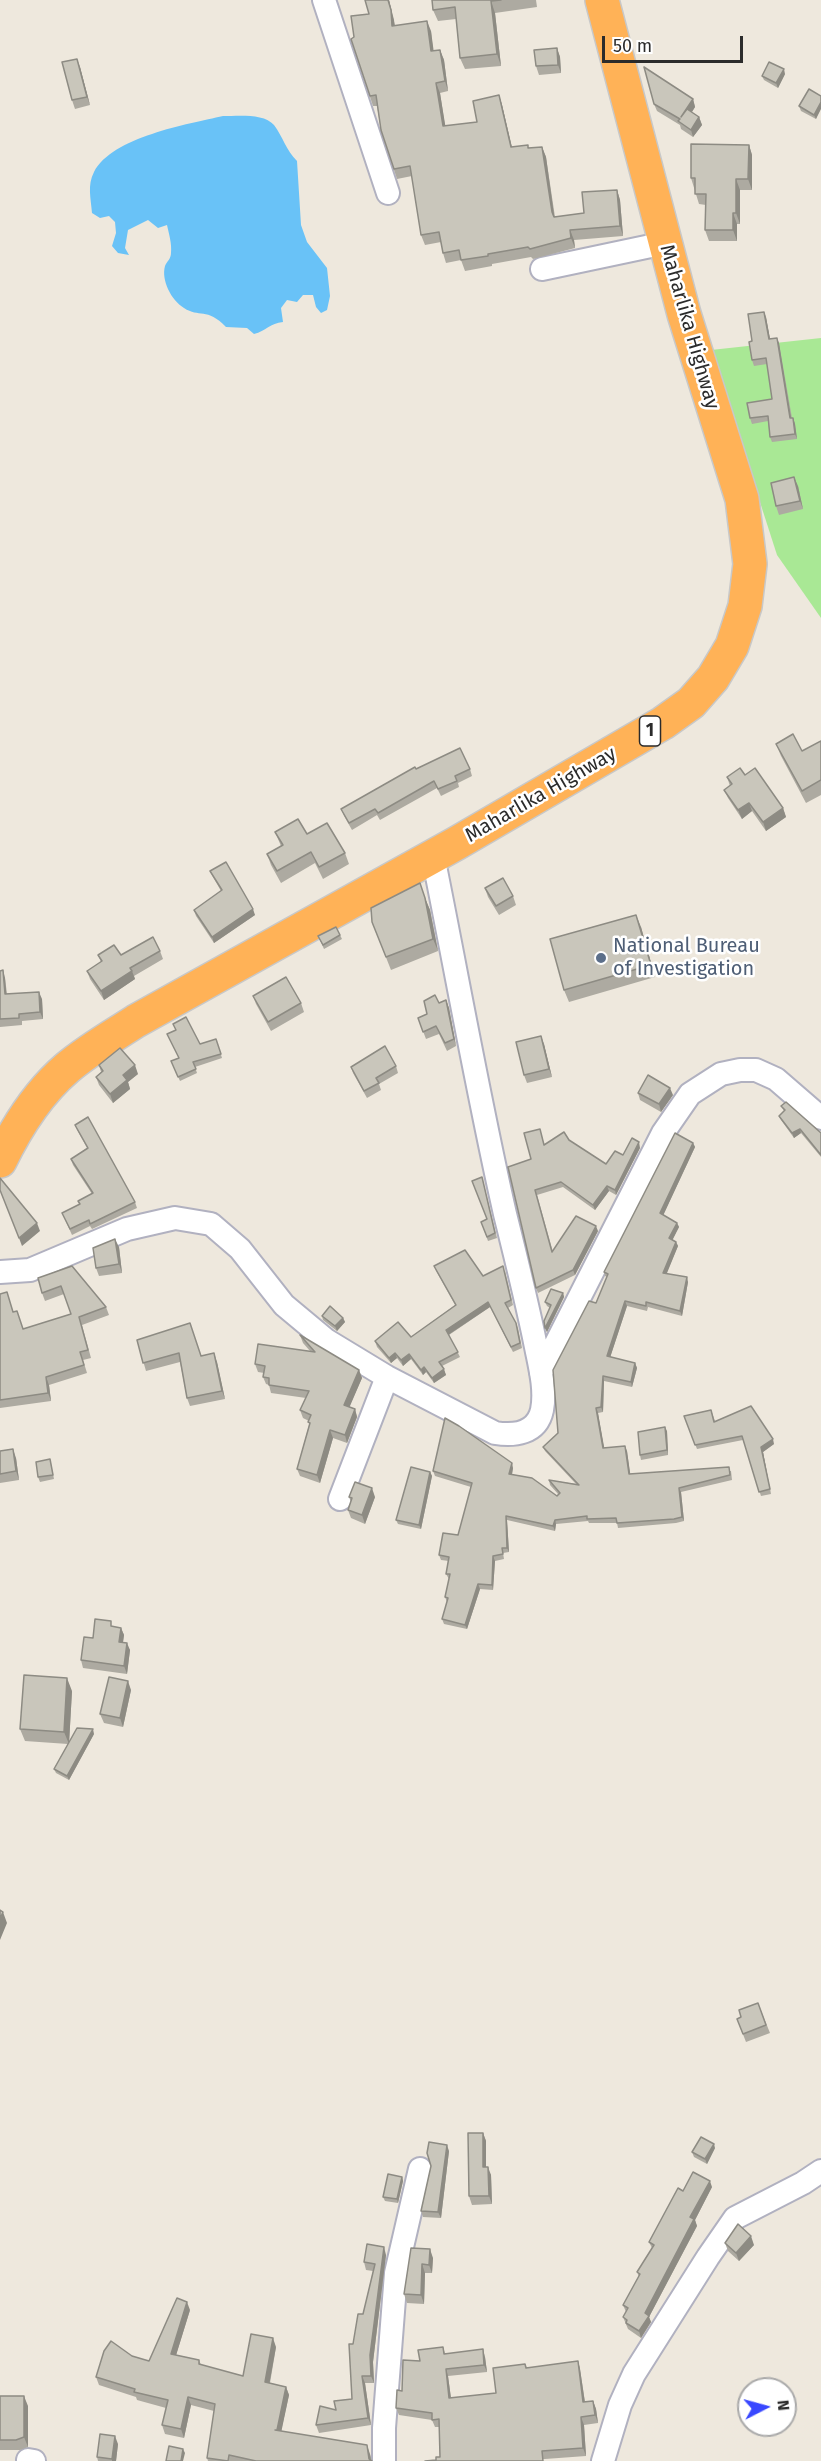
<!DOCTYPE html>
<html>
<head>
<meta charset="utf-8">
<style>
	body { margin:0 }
	#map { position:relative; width:821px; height:2461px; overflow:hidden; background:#eee8dd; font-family:"Fira Sans",sans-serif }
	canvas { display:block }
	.north { position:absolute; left:737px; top:2377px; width:60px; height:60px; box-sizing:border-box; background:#fff; border:2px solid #aaa; border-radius:50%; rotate:84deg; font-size:16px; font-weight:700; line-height:24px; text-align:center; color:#2b2b2b }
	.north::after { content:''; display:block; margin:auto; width:21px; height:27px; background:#3948ff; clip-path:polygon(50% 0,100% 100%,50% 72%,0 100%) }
	.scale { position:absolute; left:602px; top:36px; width:141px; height:27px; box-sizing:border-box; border:3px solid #2b2b2b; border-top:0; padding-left:8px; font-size:18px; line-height:21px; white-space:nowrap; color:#2b2b2b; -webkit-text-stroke:4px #fff; paint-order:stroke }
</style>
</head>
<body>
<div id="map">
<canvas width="821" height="2461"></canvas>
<div class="north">N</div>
<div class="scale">50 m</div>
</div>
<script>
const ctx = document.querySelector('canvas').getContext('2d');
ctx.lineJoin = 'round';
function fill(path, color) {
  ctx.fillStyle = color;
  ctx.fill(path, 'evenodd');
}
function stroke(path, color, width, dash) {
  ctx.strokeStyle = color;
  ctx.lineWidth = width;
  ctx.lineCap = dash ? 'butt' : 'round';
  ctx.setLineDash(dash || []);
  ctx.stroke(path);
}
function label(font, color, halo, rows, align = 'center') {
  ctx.font = font + ' "Fira Sans",sans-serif';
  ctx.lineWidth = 5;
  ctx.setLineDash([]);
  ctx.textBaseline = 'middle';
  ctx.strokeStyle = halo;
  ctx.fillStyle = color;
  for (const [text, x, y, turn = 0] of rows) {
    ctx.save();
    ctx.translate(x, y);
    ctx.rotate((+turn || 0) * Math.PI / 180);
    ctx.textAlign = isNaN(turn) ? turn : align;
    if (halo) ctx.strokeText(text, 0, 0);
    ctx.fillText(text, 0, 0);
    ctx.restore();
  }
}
const green = new Path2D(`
	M821,338V618L777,555L711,350Z`);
const water = new Path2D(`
	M223,116C238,116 264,113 274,125C283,137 286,150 297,161L301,225L307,242L327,268L330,296L327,310L321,313L316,307L313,295H303L297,302L287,300L281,308L283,322C270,323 266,331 254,334L247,328L226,327C207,307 199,318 184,308C171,300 161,280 165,266C167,261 171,259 171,253C172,244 169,234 167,225L158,228L148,220L128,230L125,248L129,255L118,253L112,246L116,233L115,222L109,216L100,218L92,213C91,199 87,185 94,172C112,137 188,124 223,116Z`);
const street = new Path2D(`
	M324,0L388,193
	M542,269L665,243
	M0,1272L30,1270L127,1229L175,1218L211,1224L240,1249L284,1305L326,1340L387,1377L495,1433C514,1436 537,1434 542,1410C546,1390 540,1367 536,1347C527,1302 516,1258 505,1214C478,1095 457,975 433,856
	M541,1373L663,1133L690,1094L721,1074L740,1070H756L776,1079L821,1118
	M340,1499L387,1377
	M28,2460L34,2461
	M384,2461V2428L396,2273L420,2169
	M603,2461L620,2405L634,2374L708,2257L735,2218L803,2183L821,2171`);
const highway = new Path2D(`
	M0,1161C16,1128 39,1092 67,1068C88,1050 113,1036 136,1021L457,843L663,723L691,703L713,678L732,646L745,606L750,564L742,499L684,314L602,0`);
const wall = new Path2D(`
	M365,0H389L395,26L431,31L433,51L440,50L444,60L448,91L440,93L445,126L477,122L499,95L502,105L512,147L529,148L542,147L546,157L555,217L584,213L617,190L620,200L623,236L574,240L575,248L533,259L531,257L492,264V266L465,271L461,260L446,263L443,253L441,242L425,245L421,235L412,176L397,179L381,130L377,106H373L351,39L354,37L369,14Z
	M432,0H536L537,7L495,13L501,66L465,69L460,58L456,19L438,21L433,10Z
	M557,48L560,57L561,73L539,75L536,66Z
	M80,67L90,105L75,109L72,100Z
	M785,74L778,88L764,80L762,76Z
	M821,96L816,119L801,111L799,106Z
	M693,99L695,107L692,112L699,117L702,125L693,137L681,129L680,125L657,111L654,104Z
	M749,145L752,155V190H740V224H737V241H709L705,230L706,205L699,204L691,178Z
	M766,317L770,339L779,343L792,418H793L795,424L797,439L772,442L770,437L768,421L752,424L750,418L772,399L767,364L754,366L752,360V341Z
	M798,486L803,509L779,515L776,506Z
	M821,741V795L806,803L781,756L776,744L802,751Z
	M416,769H470L472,776L458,783L459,787L441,796L437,788L380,820L377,815L352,830L344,816L341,809Z
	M745,775L783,808L786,817L766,831L752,811L742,819L728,798L724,790L730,786L727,777Z
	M275,832L307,834L345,853L349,864L323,879L315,863L281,883L271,865L267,854L281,846Z
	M210,871L255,915L214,943L196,916L194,910L221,891L213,877Z
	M485,888L513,896L516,905L499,915L488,897Z
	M425,898L430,910L438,951L391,970L372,922Z
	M641,927L655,977L569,1002L564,990Z
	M340,935L342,939L324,949L318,936Z
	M160,951L163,959L134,976L135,979L104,1000L90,979L87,971L101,962L98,955H121Z
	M0,971L5,978L7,994L42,999L43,1019L22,1021V1025L0,1027Z
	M253,996L301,1003L304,1012L271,1031L256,1004Z
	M446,1000L449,1008L456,1046L447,1051L439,1034L426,1039L418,1018L427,1014L439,1003Z
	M173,1024L200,1044L216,1039L222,1058L195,1067L197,1073L180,1081L171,1061L179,1058L167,1034L176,1030Z
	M544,1044L552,1077L527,1083L524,1075Z
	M99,1065L138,1074L128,1082L130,1089L113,1103L99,1085L96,1077L101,1072Z
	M396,1066L398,1073L379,1084L381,1090L367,1098L353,1073L351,1067Z
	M638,1093L673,1095L661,1112L640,1100Z
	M781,1106L821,1133V1157L801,1133L794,1138L781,1120L779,1116L784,1111Z
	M75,1125L135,1202L137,1208L92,1229L90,1226L72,1235L62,1213L80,1204L92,1194L73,1165L71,1159L87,1148L77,1130Z
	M540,1129L544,1144L569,1140L606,1164L640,1148L616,1195L609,1191L595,1210L563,1187L537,1195L553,1252L598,1231L575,1275L538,1293L536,1288L531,1159Z
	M693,1143L695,1147L663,1215L677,1223L679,1227L672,1240L676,1242L678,1246L666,1274L688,1282L682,1316L648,1307L647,1311L627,1306L610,1357L635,1363L637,1368L632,1387L604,1381L603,1412L598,1413L604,1448L627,1451L630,1474L731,1471L732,1480L681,1492L684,1521L676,1523L618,1528L617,1523H589L588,1521L556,1524L555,1531L507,1520L509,1552L503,1553L504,1559L495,1561L493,1590L480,1589L467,1629L444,1624L442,1619L447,1602L445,1597L449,1579L446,1574L449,1561L441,1560L439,1555L458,1535L471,1487L435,1476L433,1471L513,1468L512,1475L557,1496L558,1494L550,1485L549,1480L576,1484L545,1451L543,1447L558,1433L596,1303L607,1277L605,1276L604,1272Z
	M482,1177L497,1238L488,1241L481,1222L487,1219Z
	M119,1247L122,1273L99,1276L96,1268Z
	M72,1266L106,1307L109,1315L82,1325L91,1358L83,1360L87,1373L49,1385L51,1401L0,1408V1294L7,1292L13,1312L24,1329L71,1314L64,1294L45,1301L42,1293Z
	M434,1266L483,1276L505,1271L513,1305L508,1308L518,1328L522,1348L513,1352L490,1307L449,1335L460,1357L442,1366L446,1375L434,1383L426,1372L423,1375L411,1359L403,1366L397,1358L391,1363L377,1347L375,1341L411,1337L455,1305L436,1271Z
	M563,1293L564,1297L547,1332L545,1328L550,1308L547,1306L545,1302Z
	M322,1316L343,1318L345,1322L337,1331L323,1320Z
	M300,1335L359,1370L362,1378L349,1407L355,1409L357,1417L347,1443L333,1438L320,1483L300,1476L297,1469L309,1425V1421L303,1418L300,1410L306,1398L271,1393L269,1385L266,1384L263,1377L264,1373L258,1372L255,1364L310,1351L303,1343Z
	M137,1340L202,1356L217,1362L225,1399L190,1406L187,1398L180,1362L146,1371Z
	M711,1410L715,1421L774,1444L763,1452L771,1494L761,1496L743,1440L697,1449L684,1416Z
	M667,1431L668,1455L641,1460L640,1455Z
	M0,1451L16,1458L19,1480L0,1483Z
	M50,1459L54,1479L40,1482L38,1477Z
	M430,1472L432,1476L421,1529L398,1524L396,1520Z
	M349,1497H375L365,1524L351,1518L348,1510L351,1502Z
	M113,1627L121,1628L124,1635L123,1642L130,1650L127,1674L83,1668L81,1660L93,1638Z
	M131,1690L123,1727L104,1723L100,1714Z
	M72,1691L69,1743L94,1734L69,1780L56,1773L54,1769L68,1744L25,1741L20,1729Z
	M758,2003L770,2033L746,2042L737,2019L741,2017Z
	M483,2133L486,2141V2167L491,2175L492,2204L472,2205L469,2196Z
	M715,2148L707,2164L694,2157L692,2152Z
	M449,2151L441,2218L423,2217L421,2211L431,2166Z
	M402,2177L403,2181L398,2203L385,2201L383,2197Z
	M712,2187L695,2220L697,2226L649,2317L651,2322L641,2338L628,2329L623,2317L626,2312L623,2305L639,2277L637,2272L652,2248L649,2242L683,2191Z
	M725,2243L754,2245L739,2261L728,2251Z
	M411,2248L433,2258L432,2273H425L424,2304L407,2303L404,2294Z
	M386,2255L373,2362L374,2383H365L371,2425L319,2433L316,2425L352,2399L353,2344L363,2314L373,2271L366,2270L364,2262Z
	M190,2310L176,2355L199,2360L201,2365L243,2376L276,2347L270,2383L286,2387L289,2395L281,2431L370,2454L372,2461H208L207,2458L214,2411L191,2405L184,2438L165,2434L162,2425L166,2408L137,2400L136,2397L99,2385L96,2377L132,2356L149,2361Z
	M443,2347L445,2353L485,2357L487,2372L448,2376L451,2398L496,2393L525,2364L527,2368L578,2361L580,2369L585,2402L593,2401L596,2409L598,2423L584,2425L586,2456L545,2459L436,2460L440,2457L439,2427H435L432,2420L399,2415L396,2408L402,2391Z
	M0,2396L28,2406V2447L20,2450H0Z
	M118,2444L116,2461H98L97,2457Z`);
const shadedWall = new Path2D(`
	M388,0H389L394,20L396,36L392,26Z
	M491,1L495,13L501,66L497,54Z
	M427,21L431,31L435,61L431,51Z
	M557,48L560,57L561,73L558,65Z
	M440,50L444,60L448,91L445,81Z
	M77,59L80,67L90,105L87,97Z
	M784,69L785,74L778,88L776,83Z
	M436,83L440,93L447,136L443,126Z
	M499,95L502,105L514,157L511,147Z
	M693,99L695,107L684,124L681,117Z
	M821,102V109L816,119L814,115Z
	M699,117L702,125L693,137L691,130Z
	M749,145L752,155V190L748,179Z
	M542,147L546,157L555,222L552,212Z
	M736,179L740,190V224L736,213Z
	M617,190L620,200L623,236L620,226Z
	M733,213L737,224V241L733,230Z
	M570,230L574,240L575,248L571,238Z
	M764,312L766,317L771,344L769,339Z
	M777,338L779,343L792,424L790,418Z
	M793,418L795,424L797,439L795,434Z
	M794,477L798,486L803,509L800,501Z
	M749,803L752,811L742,819L738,810Z
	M783,808L786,817L766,831L763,822Z
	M425,898L430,910L438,951L433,939Z
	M253,909L255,915L214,943L212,937Z
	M636,915L641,927L655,977L651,965Z
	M3,970L5,978L7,1002L5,994Z
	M132,971L135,979L104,1000L101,991Z
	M39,992L42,999L43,1019L40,1012Z
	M446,1000L449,1008L456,1046L454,1039Z
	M541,1036L544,1044L552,1077L549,1069Z
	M135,1065L138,1074L128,1082L130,1089L113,1103L110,1094L123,1075Z
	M670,1088L673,1095L661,1112L659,1104Z
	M800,1129L801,1133L794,1138L792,1133Z
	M639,1142L640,1148L616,1195L615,1190Z
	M693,1143L695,1147L662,1218L660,1213Z
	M607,1186L609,1191L595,1210L593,1205Z
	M37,1223L40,1231L22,1246L19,1238Z
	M677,1223L679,1227L671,1243L669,1238Z
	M596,1226L598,1231L575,1275L573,1270Z
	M115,1239L119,1247L122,1273L119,1264Z
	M676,1242L678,1246L665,1278L663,1273Z
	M687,1277L688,1282L682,1316L680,1311Z
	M563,1293L564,1297L547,1332L545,1328Z
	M625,1301L627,1306L609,1361L607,1356Z
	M488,1302L490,1307L448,1335L446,1330Z
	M343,1318L345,1322L337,1331L335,1326Z
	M214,1353L217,1362L225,1399L222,1391Z
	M395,1353L397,1358L391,1363L389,1358Z
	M409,1354L411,1359L403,1366L401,1360Z
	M635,1363L637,1368L632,1387L631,1382Z
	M424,1367L426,1372L423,1375L421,1370Z
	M444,1369L446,1375L434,1383L432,1378Z
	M359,1370L362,1378L347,1413L344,1405Z
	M603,1376L604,1381L603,1412L601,1407Z
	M46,1377L49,1385L51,1401L48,1393Z
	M596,1408L598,1413L605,1452L603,1448Z
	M355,1409L357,1417L347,1443L345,1435Z
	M665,1427L667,1431L668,1455L667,1450Z
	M330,1430L333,1438L320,1483L317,1475Z
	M773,1439L774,1444L763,1452L771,1494L761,1447Z
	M625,1446L627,1451L631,1479L629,1474Z
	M13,1449L16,1458L19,1480L16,1471Z
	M512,1463L513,1468L511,1479L509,1474Z
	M430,1472L432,1476L421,1529L419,1525Z
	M372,1488L375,1497L365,1524L362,1515Z
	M679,1488L681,1492L684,1521L682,1517Z
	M506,1516L507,1520L509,1552L507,1548Z
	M555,1520L556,1524L555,1531L553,1526Z
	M493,1556L495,1561L493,1590L492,1585Z
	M478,1584L480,1589L467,1629L465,1625Z
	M121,1628L124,1635L122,1649L119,1642Z
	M127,1643L130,1650L127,1674L124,1666Z
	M67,1678L72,1691L69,1744L64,1732Z
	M128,1681L131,1690L123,1727L120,1718Z
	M93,1729L94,1734L69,1780L67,1776Z
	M3,1912L7,1923L0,1940V1919Z
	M483,2133L486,2141V2175L483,2167Z
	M714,2144L715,2148L707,2164L705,2159Z
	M447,2145L449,2151L441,2218L438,2212Z
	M488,2167L491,2175L492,2204L489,2196Z
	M402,2177L403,2181L398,2203L397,2199Z
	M710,2181L712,2187L695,2220L697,2226L649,2317L651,2322L641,2338L639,2331L645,2313L690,2217Z
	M751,2236L754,2245L739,2261L736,2253Z
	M384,2247L386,2255L373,2362L374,2383L371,2376L370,2355Z
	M430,2249L433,2258L432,2273L429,2265Z
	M422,2264L425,2273L424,2304L421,2295Z
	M187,2302L190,2310L174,2362L171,2354Z
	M273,2338L276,2347L268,2391L265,2382Z
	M483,2349L485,2357L487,2372L484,2365Z
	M578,2361L580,2369L586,2410L583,2402Z
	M446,2369L448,2376L452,2406L449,2398Z
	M362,2376L365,2383L371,2425L368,2418Z
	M286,2387L289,2395L280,2438L277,2430Z
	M24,2396L28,2406V2447L24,2437Z
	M188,2397L191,2405L184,2438L181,2429Z
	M593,2401L596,2409L598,2423L595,2415Z
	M581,2417L584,2425L586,2456L583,2448Z
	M115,2436L118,2444L116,2461H112V2459Z
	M367,2445L370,2454L371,2461L369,2459Z
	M183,2449L185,2453L183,2461H181Z`);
const building = new Path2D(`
	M365,0H388L391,10L392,26L427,21L431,51L440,50L445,81L436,83L443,126L477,122L473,101L499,95L511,147L528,145V148L542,147L552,212L554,217L584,213L582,192L617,190L620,226L570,230L571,238L530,249L528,247L488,254V256L461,260L459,250L443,253L439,232L421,235L410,166L394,169L381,130L376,95L370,96L351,39L354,37L351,16L369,14Z
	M432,0H501L491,1L497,54L460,58L455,7L433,10Z
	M557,48L558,65L536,66L534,50Z
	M77,59L87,97L72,100L62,62Z
	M769,62L784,69L776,83L762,76Z
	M644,67L693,99L681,117L687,109L699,117L691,130L678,121L680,119L654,104Z
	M809,89L821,96V102L814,115L799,106Z
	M691,144L749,145L748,179H736V213H733V230H705L706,194H695V178H691Z
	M764,312L769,339L777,338L790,418H793L795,434L770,437L768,416L750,418L747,403L772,399L766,358L752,360L749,342L752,341L748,314Z
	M794,477L800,501L776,506L771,483Z
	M793,734L802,751L821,741V780L802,791L776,744Z
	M460,748L470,769L455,776L457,781L438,789L434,781L378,813L375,809L349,823L341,809L415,767L416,769Z
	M740,768L745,775L755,768L783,808L763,822L749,803L738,810L724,790L732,784L727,777Z
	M298,819L307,834L327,823L345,853L319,867L311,852L277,871L267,854L283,845L275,832Z
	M226,862L253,909L212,937L194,910L222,890L210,871Z
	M503,878L513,896L496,906L485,888Z
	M420,883L425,898L433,939L386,957L372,922L371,908Z
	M636,915L651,965L564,990L550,939Z
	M336,927L340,935L323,945L318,936Z
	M153,937L160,951L130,968L132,971L101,991L87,971L102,961L98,955L114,945L121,955Z
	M3,970L5,994L39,992L40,1012L19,1014V1018L0,1019V971Z
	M286,977L301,1003L268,1022L253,996Z
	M435,995L439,1003L446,1000L454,1039L445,1043L436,1026L423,1032L418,1018L427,1014L424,1001Z
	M186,1017L200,1044L216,1039L221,1054L193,1062L196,1069L178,1077L171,1061L179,1058L167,1034L176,1030L173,1024Z
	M541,1036L549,1069L524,1075L516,1042Z
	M385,1046L396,1066L376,1078L379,1083L364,1091L351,1067Z
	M120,1048L135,1065L123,1075L127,1080L110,1094L96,1077L103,1071L99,1065Z
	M648,1075L670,1088L659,1104L638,1093Z
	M786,1102L821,1133V1155L800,1129L792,1133L779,1116L785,1110L781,1106Z
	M88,1117L135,1202L90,1224L89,1220L70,1229L62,1213L80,1204L78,1201L93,1193L71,1159L88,1148L75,1125Z
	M540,1129L544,1145L564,1132L569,1140L606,1164L615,1151L623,1155L632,1138L639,1142L615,1190L607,1186L593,1205L561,1182L535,1190L552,1252L576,1216L596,1226L573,1270L536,1288L508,1167L531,1159L524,1133Z
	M675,1133L693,1143L660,1213L677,1223L669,1238L676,1242L663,1273L687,1277L680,1311L646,1302V1306L625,1301L607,1356L635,1363L631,1382L603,1376L601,1407L596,1408L603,1448L625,1446L629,1474L729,1467L730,1475L679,1488L682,1517L674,1519L617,1523L616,1518L587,1519V1516L555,1520L553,1526L506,1516L507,1548H502L503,1554L493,1556L492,1585L478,1584L465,1625L442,1619L448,1598L445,1597L450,1574H446L449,1557L439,1555L443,1533L458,1535L472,1483L433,1471L445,1418L459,1426L512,1463L509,1474L532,1478L557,1496L560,1493L549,1480L579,1485L543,1447L558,1433L553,1370L589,1301L596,1303L608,1274L604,1272Z
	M482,1177L495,1233L487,1237L481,1222L487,1219L472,1181Z
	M0,1178L37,1223L19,1238L0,1190Z
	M115,1239L119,1264L96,1268L93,1248Z
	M465,1250L483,1276L503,1266L511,1300L505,1303L516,1323L520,1343L511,1347L488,1302L446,1330L458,1352L439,1362L444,1369L432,1378L424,1367L421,1370L409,1354L401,1360L395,1353L389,1358L375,1341L398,1322L411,1337L456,1305L434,1266Z
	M72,1266L106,1307L79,1317L88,1350L80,1352L84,1365L46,1377L48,1393L0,1400V1294L7,1292L13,1312L17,1311L23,1329L71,1314L61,1286L42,1293L38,1278Z
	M551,1289L563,1293L545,1328L544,1321L551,1305L545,1302Z
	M330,1306L343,1318L335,1326L322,1316Z
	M190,1323L201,1356L214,1353L222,1391L187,1398L179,1353L143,1363L137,1340Z
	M300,1335L359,1370L344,1405L355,1409L345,1435L330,1430L317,1475L297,1469L310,1423L308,1422L311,1415L300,1410L309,1391L269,1385V1378L263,1377L265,1366L255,1364L258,1344L315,1352Z
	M751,1406L773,1439L761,1447L770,1489L759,1492L742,1436L695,1445L684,1416L711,1410L714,1422Z
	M665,1427L667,1450L640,1455L638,1432Z
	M13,1449L16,1471L0,1474V1451Z
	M50,1459L53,1475L38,1477L36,1462Z
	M411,1467L430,1472L419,1525L396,1520Z
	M355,1482L372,1488L362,1515L348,1510L352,1498L349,1497Z
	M95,1619L111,1621V1626L121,1628L119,1642L127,1643L124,1666L81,1660L84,1637L93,1638Z
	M24,1675L67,1678L64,1732L20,1729Z
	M109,1677L128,1681L120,1718L100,1714Z
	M77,1728L93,1729L67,1776L54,1769Z
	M0,1910L3,1912L0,1919Z
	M758,2003L766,2025L743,2034L737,2019L741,2017L739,2010Z
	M468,2133H483V2167H488L489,2196H469Z
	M701,2137L714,2144L705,2159L692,2152Z
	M429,2142L447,2145L438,2212L421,2211L431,2166L427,2153Z
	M693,2172L710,2181L690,2217L694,2219L645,2313L649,2316L639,2331L626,2323L627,2320L623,2317L628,2308L623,2305L640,2274L637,2272L654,2245L649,2242L678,2188L683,2191Z
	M388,2174L402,2177L397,2199L383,2197Z
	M738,2224L751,2236L736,2253L725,2243Z
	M367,2244L384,2247L370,2355L371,2376H362L368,2418L316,2425L320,2406L336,2410L334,2401L352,2399L349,2344H353L358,2314H363L375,2264L364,2262Z
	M411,2248L430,2249L429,2265L422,2264L421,2295L404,2294Z
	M177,2298L187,2302L171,2354L199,2360V2364L243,2376L251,2334L273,2338L265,2382L286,2387L277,2430H275L367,2445L369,2459L372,2461H256L229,2455L228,2461L207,2458L215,2404L188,2397L181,2429L162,2425L168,2400L134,2392L135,2389L96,2377L104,2351L111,2341L132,2356L149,2361Z
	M443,2347L444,2354L483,2349L484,2365L446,2369L449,2398L496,2393L493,2368L525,2364L526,2368L578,2361L583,2402L593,2401L595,2415L581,2417L583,2448L542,2451L543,2461H425L436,2460V2457H440L439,2419L432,2420V2413L396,2408L397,2390L402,2391L403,2360L420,2361L418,2350Z
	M0,2396H24V2437L16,2440H0Z
	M100,2434L115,2436L112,2459L97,2457Z
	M169,2446L183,2449L181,2461H166Z`);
const markers = [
	[601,958,6,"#5c6f8a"]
];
const shields = [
	[650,731,21]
];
const shieldNames = [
	["1",650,731]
];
const streetNames = [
	["Maharlika Highway",689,327,74],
	["Maharlika Highway",541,795,-30]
];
const serviceNames = [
	["National Bureau",613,946],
	["of Investigation",613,969]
];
fill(green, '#a9e895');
fill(water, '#69c2f7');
stroke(street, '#b1b1c0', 26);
stroke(highway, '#c8c8c8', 36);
stroke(street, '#fff', 22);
stroke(highway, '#ffb257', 33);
fill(wall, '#adaaa1');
fill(shadedWall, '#8d8b83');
fill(building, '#c9c6bb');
stroke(building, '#8d8b83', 1.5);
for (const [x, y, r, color] of markers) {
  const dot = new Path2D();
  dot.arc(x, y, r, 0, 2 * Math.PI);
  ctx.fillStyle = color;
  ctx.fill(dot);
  stroke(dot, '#fff', 2);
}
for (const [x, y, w] of shields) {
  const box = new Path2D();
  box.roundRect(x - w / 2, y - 15, w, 30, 4.5);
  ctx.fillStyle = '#fff';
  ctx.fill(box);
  stroke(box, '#2b2b2b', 1.5);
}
label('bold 18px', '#2b2b2b', null, shieldNames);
label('20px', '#2b2b2b', '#fff', streetNames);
label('20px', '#4e5e75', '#fff', serviceNames, 'left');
</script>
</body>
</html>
